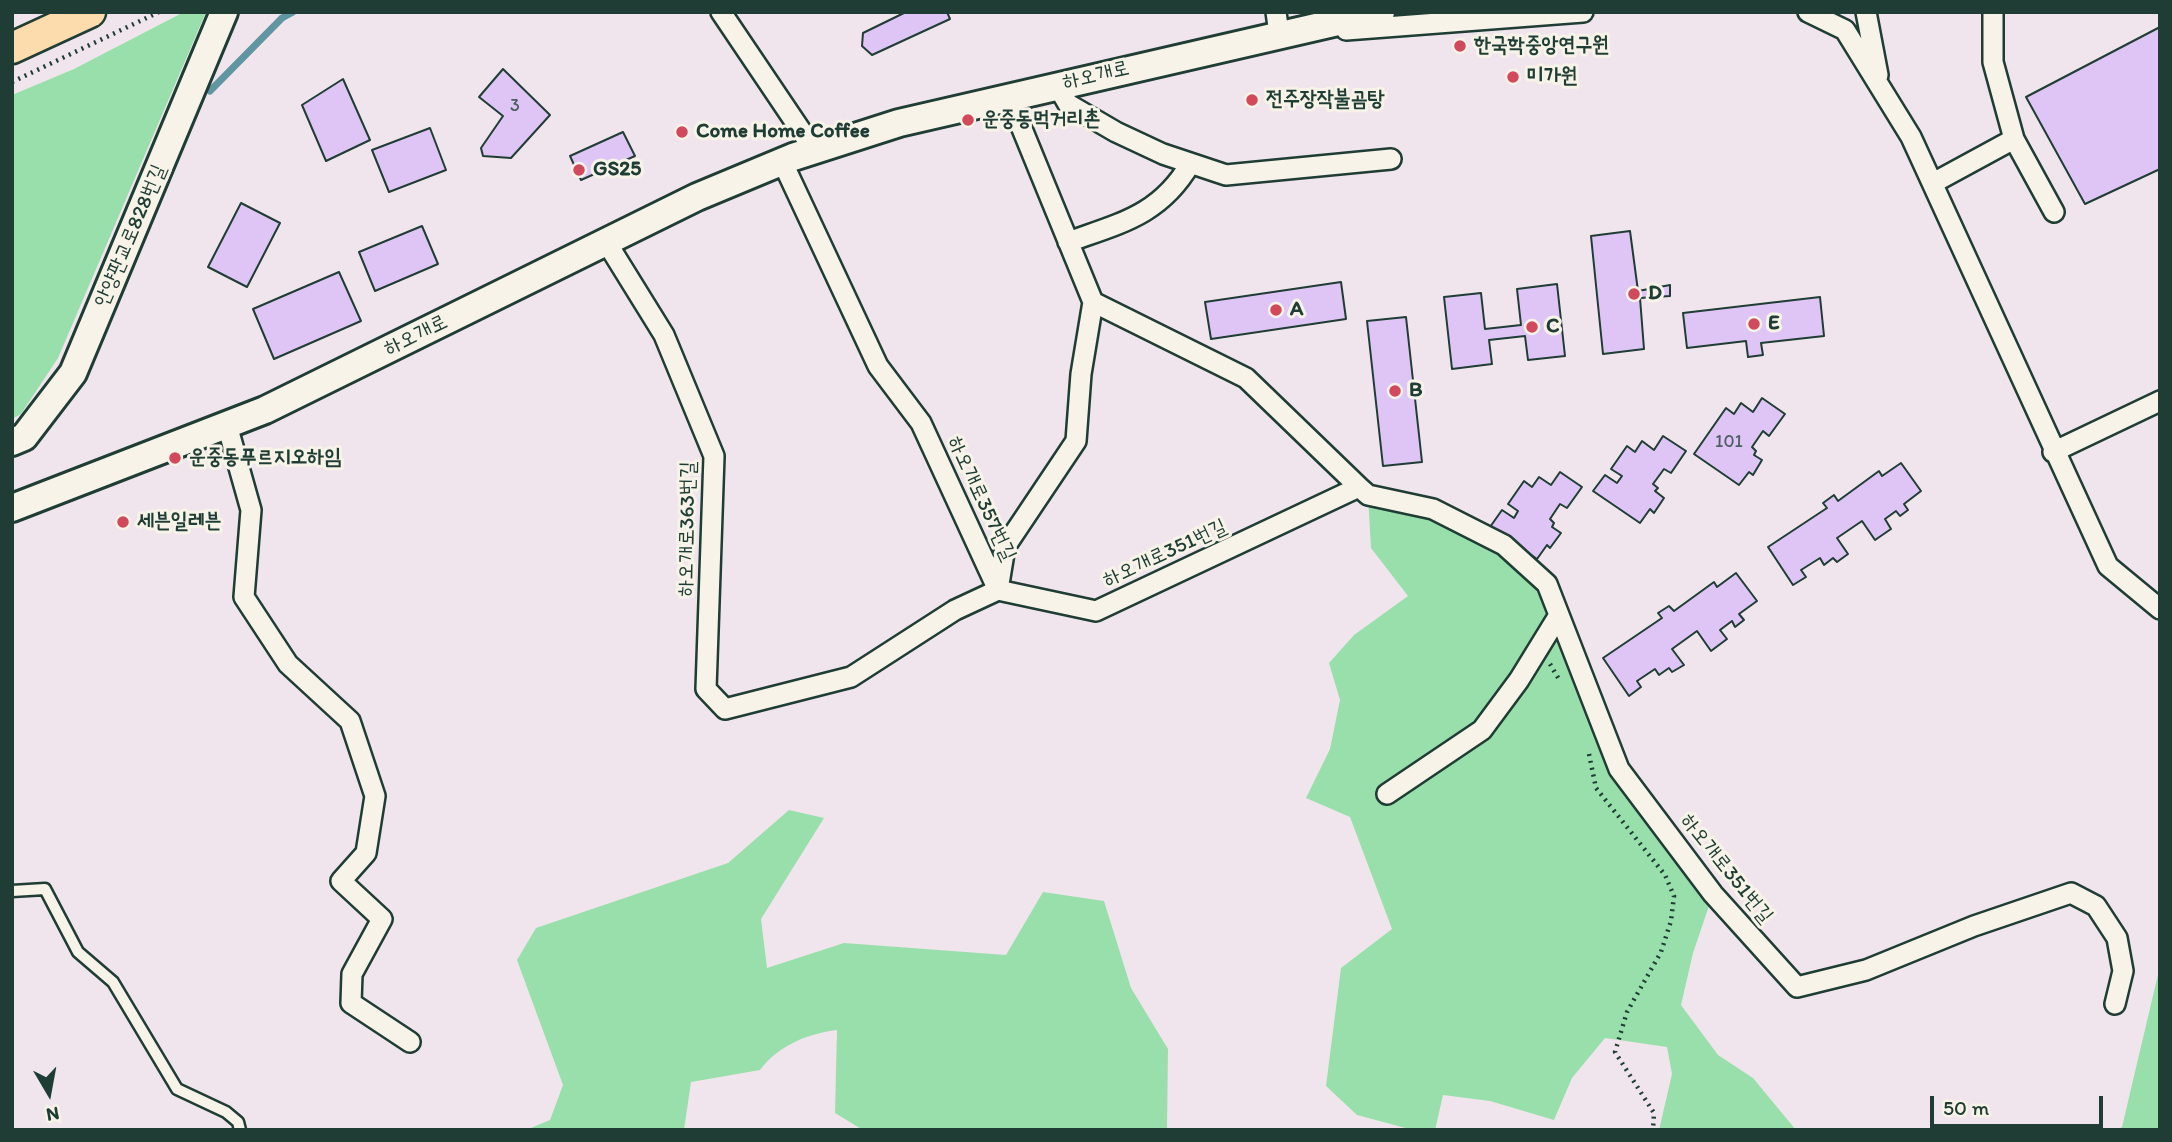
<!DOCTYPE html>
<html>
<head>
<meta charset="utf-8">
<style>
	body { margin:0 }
	#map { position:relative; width:2172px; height:1142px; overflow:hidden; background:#f0e5ec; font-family:Itim,sans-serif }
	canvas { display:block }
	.frame { position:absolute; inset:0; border:14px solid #1f3d34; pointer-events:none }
	.north { position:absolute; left:14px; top:1058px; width:70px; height:70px; -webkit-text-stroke:5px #f7f3e8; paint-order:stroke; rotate:170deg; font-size:19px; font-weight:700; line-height:28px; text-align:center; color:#1f3d34 }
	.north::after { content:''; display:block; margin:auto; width:24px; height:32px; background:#1f3d34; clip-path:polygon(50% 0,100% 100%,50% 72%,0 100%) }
	.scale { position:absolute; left:1930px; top:1096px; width:173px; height:32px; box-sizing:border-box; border:4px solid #1f3d34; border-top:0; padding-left:9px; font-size:21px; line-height:24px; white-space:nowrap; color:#1f3d34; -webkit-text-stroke:5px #f7f3e8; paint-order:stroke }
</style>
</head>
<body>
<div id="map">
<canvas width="2172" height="1142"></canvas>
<div class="frame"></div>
<div class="north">N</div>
<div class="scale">50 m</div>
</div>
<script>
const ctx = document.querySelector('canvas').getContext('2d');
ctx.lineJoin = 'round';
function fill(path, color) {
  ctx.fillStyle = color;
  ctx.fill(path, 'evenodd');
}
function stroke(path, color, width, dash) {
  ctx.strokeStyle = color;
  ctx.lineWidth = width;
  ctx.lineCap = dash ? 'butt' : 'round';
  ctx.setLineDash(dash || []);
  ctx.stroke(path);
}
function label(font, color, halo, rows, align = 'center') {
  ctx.font = font + ' Itim,"Poor Story",sans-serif';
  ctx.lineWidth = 6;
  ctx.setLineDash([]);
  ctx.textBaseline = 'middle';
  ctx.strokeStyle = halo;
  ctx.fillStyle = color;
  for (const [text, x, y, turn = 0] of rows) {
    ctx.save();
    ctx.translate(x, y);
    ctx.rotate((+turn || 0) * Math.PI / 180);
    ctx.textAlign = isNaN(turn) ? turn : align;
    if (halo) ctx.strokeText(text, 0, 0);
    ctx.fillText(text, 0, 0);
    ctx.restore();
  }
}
const green = new Path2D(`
	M184,12H206L58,358L21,414L12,419V95L74,69Z
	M1368,495L1433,509L1547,584L1619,769L1713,894L1693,953L1681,1005L1718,1055L1753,1078L1796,1130H1659L1672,1074L1667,1047L1605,1038L1572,1078L1554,1120L1490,1101L1443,1095L1435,1130H1413L1357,1115L1326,1086L1341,968L1392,929L1350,817L1306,798L1330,749L1340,700L1329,663L1354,635L1408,596L1371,548Z
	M789,810L824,818L761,919L767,968L844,943L1006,955L1043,892L1104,901L1131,988L1168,1049L1167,1130H863L835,1113L837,1030C807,1034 779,1045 760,1070L691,1082L684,1130H526L550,1120L563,1085L517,960L536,928L728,863Z
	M2160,966V1130H2116L2122,1127Z`);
const stream = new Path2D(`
	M210,91L282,18L293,12`);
const building = new Path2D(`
	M906,12H947L950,19L872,55L862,46L863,33Z
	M2160,27V169L2085,204L2026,97Z
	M503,69L550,115L511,158L483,156L481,148L503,116L479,97Z
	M343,79L370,140L326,161L302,105Z
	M430,128L446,170L389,192L372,150Z
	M623,132L635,156L581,180L570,156Z
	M241,203L280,223L247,287L208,267Z
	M422,226L438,264L375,291L359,252Z
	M1630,231L1638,291L1670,285V296L1640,298L1644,349L1603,354L1591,236Z
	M339,272L361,321L274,359L253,309Z
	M1341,282L1346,319L1211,339L1205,302Z
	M1557,284L1565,356L1528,360L1525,336L1489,340L1492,364L1452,369L1444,297L1481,293L1485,329L1521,325L1517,289Z
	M1820,297L1824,336L1761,343L1763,355L1748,357L1746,341L1687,348L1683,313Z
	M1406,317L1422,462L1383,466L1367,321Z
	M1762,398L1785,414L1769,436L1763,431L1752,447L1756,451L1754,455L1762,460L1753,475L1749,472L1739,485L1694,454L1726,408L1734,414L1741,403L1753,412Z
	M1663,436L1686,451L1671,473L1664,469L1653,484L1658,488L1655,491L1664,498L1654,513L1650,509L1640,523L1593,491L1605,475L1617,483L1622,476L1611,469L1627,446L1635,452L1642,441L1654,450Z
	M1901,463L1921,491L1904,504L1908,510L1900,516L1896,511L1885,519L1891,529L1875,540L1862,521L1837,538L1848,554L1837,562L1833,558L1824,565L1820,558L1801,570L1806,577L1793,585L1768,547L1827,508L1823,503L1834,495L1838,501L1879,471L1882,476Z
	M1560,472L1582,487L1567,508L1560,504L1550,519L1554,523L1552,527L1561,533L1550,548L1547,545L1537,559L1490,527L1502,510L1514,518L1518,511L1508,504L1524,481L1532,487L1539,477L1551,485Z
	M1736,573L1757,601L1739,614L1744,620L1735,627L1732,621L1720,630L1727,639L1711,651L1697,631L1672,649L1684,665L1672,672L1669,668L1659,675L1655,669L1637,681L1641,687L1629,696L1603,658L1662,618L1658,613L1669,606L1674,611L1714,582L1717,587Z`);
const path = new Path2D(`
	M12,82L159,12
	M1550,664L1560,681
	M1589,754L1596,788L1665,875L1674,896L1671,921L1661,952L1627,1012L1615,1052L1654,1113L1653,1130`);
const lane = new Path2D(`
	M12,891L45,889L78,952L113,982L177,1089L226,1112L238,1122L240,1130`);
const street = new Path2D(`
	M721,12L814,150
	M1276,12L1279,34L1292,33
	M1808,12L1845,30L1911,137L2108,566L2160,609
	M1866,12L1878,75
	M1346,30L1583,12
	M1057,85L1068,104L1116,132L1163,154L1226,175L1391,159
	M2014,139L2054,212
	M782,161L878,366L921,423L998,590
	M1933,183L2014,139L1993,62V12
	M1068,242C1121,223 1160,215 1190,164
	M607,243L664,335L714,456L706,689L725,709L851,677L955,610L998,590
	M227,425L251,510L244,597L288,664L350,721L375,796L366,853L341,881L382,919L352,974L351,1003L410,1042
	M2053,452L2160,401
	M1359,487L1368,495L1433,509L1504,545L1547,584L1619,769L1713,894L1797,987L1866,970L1974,926L2071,893L2096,906L2117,938L2123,971L2115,1004
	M998,590L1096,611L1359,487L1246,378L1093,302L1009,97
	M998,590L1005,547L1076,441L1081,374L1093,302
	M1387,794L1482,730L1519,680L1559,615`);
const secondary = new Path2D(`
	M12,442L24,437L73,373L224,12
	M12,508L265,410L697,197L793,157L899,123L1381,12`);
const primary = new Path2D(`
	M12,48L90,12`);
const markers = [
	[1460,46,7,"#d1495b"],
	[1513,77,7,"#d1495b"],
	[1252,100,7,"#d1495b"],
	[968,120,7,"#d1495b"],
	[682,132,7,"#d1495b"],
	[579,170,7,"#d1495b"],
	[1634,294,7,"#d1495b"],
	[1276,310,7,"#d1495b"],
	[1754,324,7,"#d1495b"],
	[1532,327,7,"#d1495b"],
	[1395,391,7,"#d1495b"],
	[175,458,7,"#d1495b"],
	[123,522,7,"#d1495b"]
];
const numberNames = [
	["3",515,106],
	["101",1729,442]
];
const poiNames = [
	["한국학중앙연구원",1474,46],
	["미가원",1527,77],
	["전주장작불곰탕",1266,100],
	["운중동먹거리촌",982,120],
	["Come Home Coffee",696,132],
	["GS25",593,170],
	["D",1648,294],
	["A",1290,310],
	["E",1768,324],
	["C",1546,327],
	["B",1409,391],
	["운중동푸르지오하임",189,458],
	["세븐일레븐",137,522]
];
const streetNames = [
	["하오개로",1096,76,-13],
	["안양판교로828번길",131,236,-67],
	["하오개로",416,336,-26],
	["하오개로357번길",981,499,65],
	["하오개로363번길",688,529,-89],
	["하오개로351번길",1165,554,-25],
	["하오개로351번길",1726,869,51]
];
fill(green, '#99dfab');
stroke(stream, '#6095a2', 7);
fill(building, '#dec5f5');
stroke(building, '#1f3d34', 2);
stroke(lane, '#1f3d34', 15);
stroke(street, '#1f3d34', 24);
stroke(secondary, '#1f3d34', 32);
stroke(primary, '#1f3d34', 35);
stroke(path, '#1f3d34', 4.5, [2, 5]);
stroke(lane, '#f7f3e8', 10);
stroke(street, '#f7f3e8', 19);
stroke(secondary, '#f7f3e8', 26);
stroke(primary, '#fcdcac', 30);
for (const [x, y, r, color] of markers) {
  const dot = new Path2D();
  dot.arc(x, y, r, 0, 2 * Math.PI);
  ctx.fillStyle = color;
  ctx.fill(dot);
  stroke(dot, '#f7f3e8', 2.5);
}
label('18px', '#4f5f64', null, numberNames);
label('bold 21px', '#1f3d34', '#f7f3e8', poiNames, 'left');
label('21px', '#1f3d34', '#f7f3e8', streetNames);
</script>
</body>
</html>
